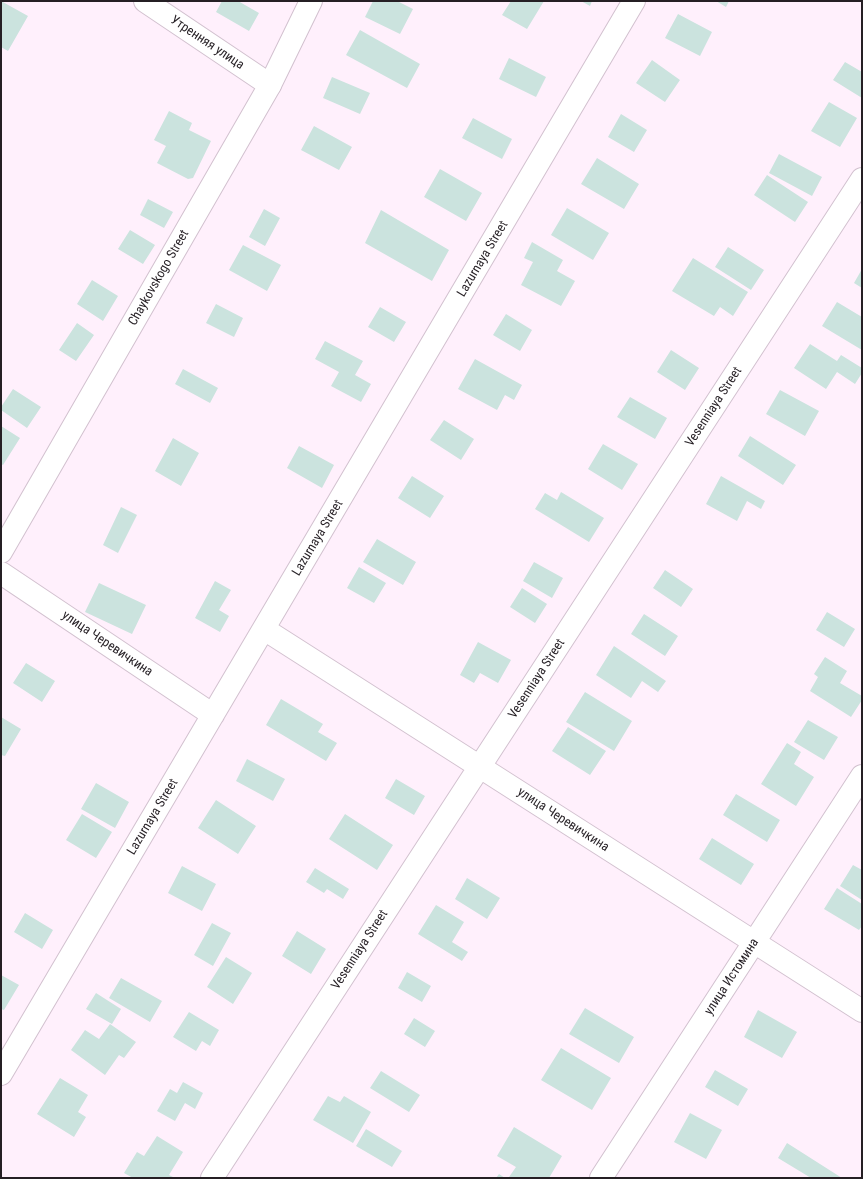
<!DOCTYPE html>
<html>
<head>
<meta charset="utf-8">
<style>
	body { margin:0 }
	#map { position:relative; width:863px; height:1179px; overflow:hidden; background:#fff0fc; font-family:"Roboto Condensed",sans-serif }
	canvas { display:block }
	.frame { position:absolute; inset:0; border:2px solid #251f24; pointer-events:none }
</style>
</head>
<body>
<div id="map">
<canvas width="863" height="1179"></canvas>
<div class="frame"></div>
</div>
<script>
const ctx = document.querySelector('canvas').getContext('2d');
ctx.lineJoin = 'round';
function fill(path, color) {
  ctx.fillStyle = color;
  ctx.fill(path, 'evenodd');
}
function stroke(path, color, width, dash) {
  ctx.strokeStyle = color;
  ctx.lineWidth = width;
  ctx.lineCap = dash ? 'butt' : 'round';
  ctx.setLineDash(dash || []);
  ctx.stroke(path);
}
function label(font, color, halo, rows, align = 'center') {
  ctx.font = font + ' "Roboto Condensed",sans-serif';
  ctx.lineWidth = 3.5;
  ctx.setLineDash([]);
  ctx.textBaseline = 'middle';
  ctx.strokeStyle = halo;
  ctx.fillStyle = color;
  for (const [text, x, y, turn = 0] of rows) {
    ctx.save();
    ctx.translate(x, y);
    ctx.rotate((+turn || 0) * Math.PI / 180);
    ctx.textAlign = isNaN(turn) ? turn : align;
    if (halo) ctx.strokeText(text, 0, 0);
    ctx.fillText(text, 0, 0);
    ctx.restore();
  }
}
const building = new Path2D(`
	M1,1L28,16L8,51L1,47Z
	M222,1H238L259,13L249,31L216,12Z
	M373,1H397L413,9L400,34L365,17Z
	M511,1H544L527,29L502,15Z
	M581,1H592L590,6Z
	M716,1H729L726,7Z
	M678,14L712,32L700,56L665,38Z
	M360,30L420,64L407,88L346,55Z
	M509,58L546,77L536,97L499,79Z
	M652,60L680,80L665,102L636,83Z
	M845,62L862,72V98L833,80Z
	M332,77L370,93L360,114L323,98Z
	M829,102L857,118L840,147L811,131Z
	M169,111L192,123L189,130L211,141L193,178L188,179L157,163L166,146L154,140Z
	M621,114L647,130L634,152L608,137Z
	M473,118L512,139L502,159L462,138Z
	M314,126L352,147L339,170L301,150Z
	M779,154L822,177L812,196L769,173Z
	M597,158L639,184L624,209L581,184Z
	M440,169L482,193L466,221L424,197Z
	M767,175L808,202L795,222L754,195Z
	M148,199L173,212L164,228L140,215Z
	M567,208L609,233L593,260L551,235Z
	M264,209L280,218L265,246L249,237Z
	M381,210L449,250L432,281L365,243Z
	M130,230L155,245L143,264L118,249Z
	M532,242L563,260L557,271L575,281L561,306L521,285L533,262L524,258Z
	M243,245L281,265L267,291L229,270Z
	M728,247L764,270L751,290L715,267Z
	M693,258L748,292L733,316L720,307L714,316L672,291Z
	M862,269V288L854,283Z
	M92,280L118,296L103,321L77,304Z
	M837,302L862,317V350L822,326Z
	M216,304L243,318L234,337L206,323Z
	M380,307L406,322L394,342L368,327Z
	M506,314L532,330L520,351L493,335Z
	M77,323L94,335L76,361L59,350Z
	M325,341L363,361L355,375L371,384L361,402L331,386L339,372L315,359Z
	M810,344L837,361L841,355L862,368V373L855,384L837,372L826,389L794,368Z
	M671,350L699,368L685,390L657,372Z
	M475,359L522,385L514,400L505,395L497,410L458,389Z
	M183,369L218,388L210,403L175,384Z
	M13,389L41,407L27,428L1,410V407Z
	M780,390L819,411L805,436L766,414Z
	M630,397L667,418L655,439L617,417Z
	M444,420L474,439L461,460L430,440Z
	M1,426L20,438L3,465L1,464Z
	M750,436L796,465L783,485L738,456Z
	M173,438L199,453L181,486L155,471Z
	M603,444L638,464L622,490L588,469Z
	M299,446L334,465L322,488L287,468Z
	M412,476L444,496L430,518L398,498Z
	M721,476L765,501L761,509L747,501L737,521L706,504Z
	M561,492L604,518L589,542L535,509L545,493L557,500Z
	M121,507L137,515L118,553L103,545Z
	M377,539L416,562L403,585L363,562Z
	M534,562L563,578L552,598L523,581Z
	M359,567L386,583L374,603L347,588Z
	M665,570L693,589L681,607L653,588Z
	M215,581L231,590L219,610L229,616L220,632L195,618Z
	M99,583L146,605L132,634L85,612Z
	M522,588L547,604L535,623L510,607Z
	M827,612L855,629L844,647L816,630Z
	M644,614L678,636L665,656L631,634Z
	M478,642L511,660L498,683L480,673L474,683L460,675Z
	M614,646L666,681L658,692L642,681L631,698L596,675Z
	M825,657L847,671L840,683L862,696V700L851,717L810,691L818,677L814,674Z
	M26,663L55,681L42,702L13,683Z
	M585,692L632,721L614,751L566,722Z
	M281,699L323,724L318,732L337,743L326,761L266,725Z
	M1,717L21,729L5,756L1,755Z
	M808,720L838,737L824,760L794,742Z
	M568,727L606,751L590,775L552,751Z
	M787,743L801,752L794,764L814,777L796,806L761,784Z
	M247,759L285,779L273,801L236,781Z
	M396,779L425,796L414,815L385,798Z
	M96,783L129,802L115,828L81,809Z
	M736,794L780,820L767,842L723,815Z
	M216,800L256,826L238,854L198,828Z
	M82,814L112,832L96,858L66,840Z
	M345,814L393,845L377,870L329,839Z
	M712,838L754,864L741,885L699,859Z
	M853,865L862,870V900L840,886Z
	M182,866L216,884L202,911L168,893Z
	M315,868L349,889L343,899L327,889L324,893L306,882Z
	M467,878L500,898L487,919L455,899Z
	M837,888L862,904V926L859,930L824,909Z
	M436,905L464,922L452,942L468,952L462,961L418,934Z
	M25,913L53,930L42,949L14,932Z
	M212,923L231,933L213,966L194,955Z
	M297,931L326,949L311,974L282,956Z
	M226,957L252,973L233,1004L207,987Z
	M407,972L431,986L422,1002L398,988Z
	M1,975L19,985L4,1010L1,1009Z
	M121,978L162,1001L150,1022L109,998Z
	M96,993L121,1009L112,1024L86,1009Z
	M585,1008L634,1037L619,1063L569,1034Z
	M758,1010L797,1032L782,1058L744,1037Z
	M189,1012L219,1030L210,1046L202,1041L196,1051L173,1037Z
	M414,1018L435,1031L425,1047L404,1034Z
	M110,1024L136,1042L124,1058L119,1055L105,1075L71,1050L85,1030L99,1039Z
	M561,1048L611,1078L592,1110L541,1080Z
	M715,1070L748,1089L738,1106L705,1087Z
	M381,1071L420,1095L409,1112L370,1088Z
	M60,1078L88,1095L78,1112L86,1117L74,1137L37,1114Z
	M183,1082L203,1093L195,1109L185,1103L175,1121L157,1111L170,1089L177,1093Z
	M328,1096L340,1102L344,1096L371,1112L353,1143L313,1120Z
	M690,1113L722,1130L706,1159L674,1142Z
	M514,1127L562,1156L549,1178L509,1177L516,1167L497,1156Z
	M366,1129L402,1151L392,1167L356,1146Z
	M157,1136L183,1152L169,1175L175,1178H133L124,1173L137,1152L144,1156Z
	M787,1143L842,1178H811L778,1158Z
	M499,1174L505,1178H496Z`);
const minor = new Path2D(`
	M145,1L270,85
	M1,573L213,715
	M264,629L862,1011
	M1,1074L634,1
	M212,1178L862,179
	M601,1178L862,776`);
const secondary = new Path2D(`
	M1,552L270,85L311,1`);
const streetNames = [
	["Утренняя улица",207,43,34],
	["Lazurnaya Street",483,259,-59],
	["Chaykovskogo Street",159,278,-60],
	["Vesenniaya Street",714,407,-57],
	["Lazurnaya Street",318,538,-59],
	["улица Черевичкина",107,644,34],
	["Vesenniaya Street",537,679,-57],
	["Lazurnaya Street",153,817,-59],
	["улица Черевичкина",563,820,33],
	["Vesenniaya Street",360,950,-57],
	["улица Истомина",732,977,-57]
];
fill(building, '#cbe3de');
stroke(minor, '#d2c1cf', 24);
stroke(secondary, '#d2c1cf', 24);
stroke(minor, '#fff', 22);
stroke(secondary, '#fff', 22);
label('13px', '#251f24', '#fff', streetNames);
</script>
</body>
</html>
